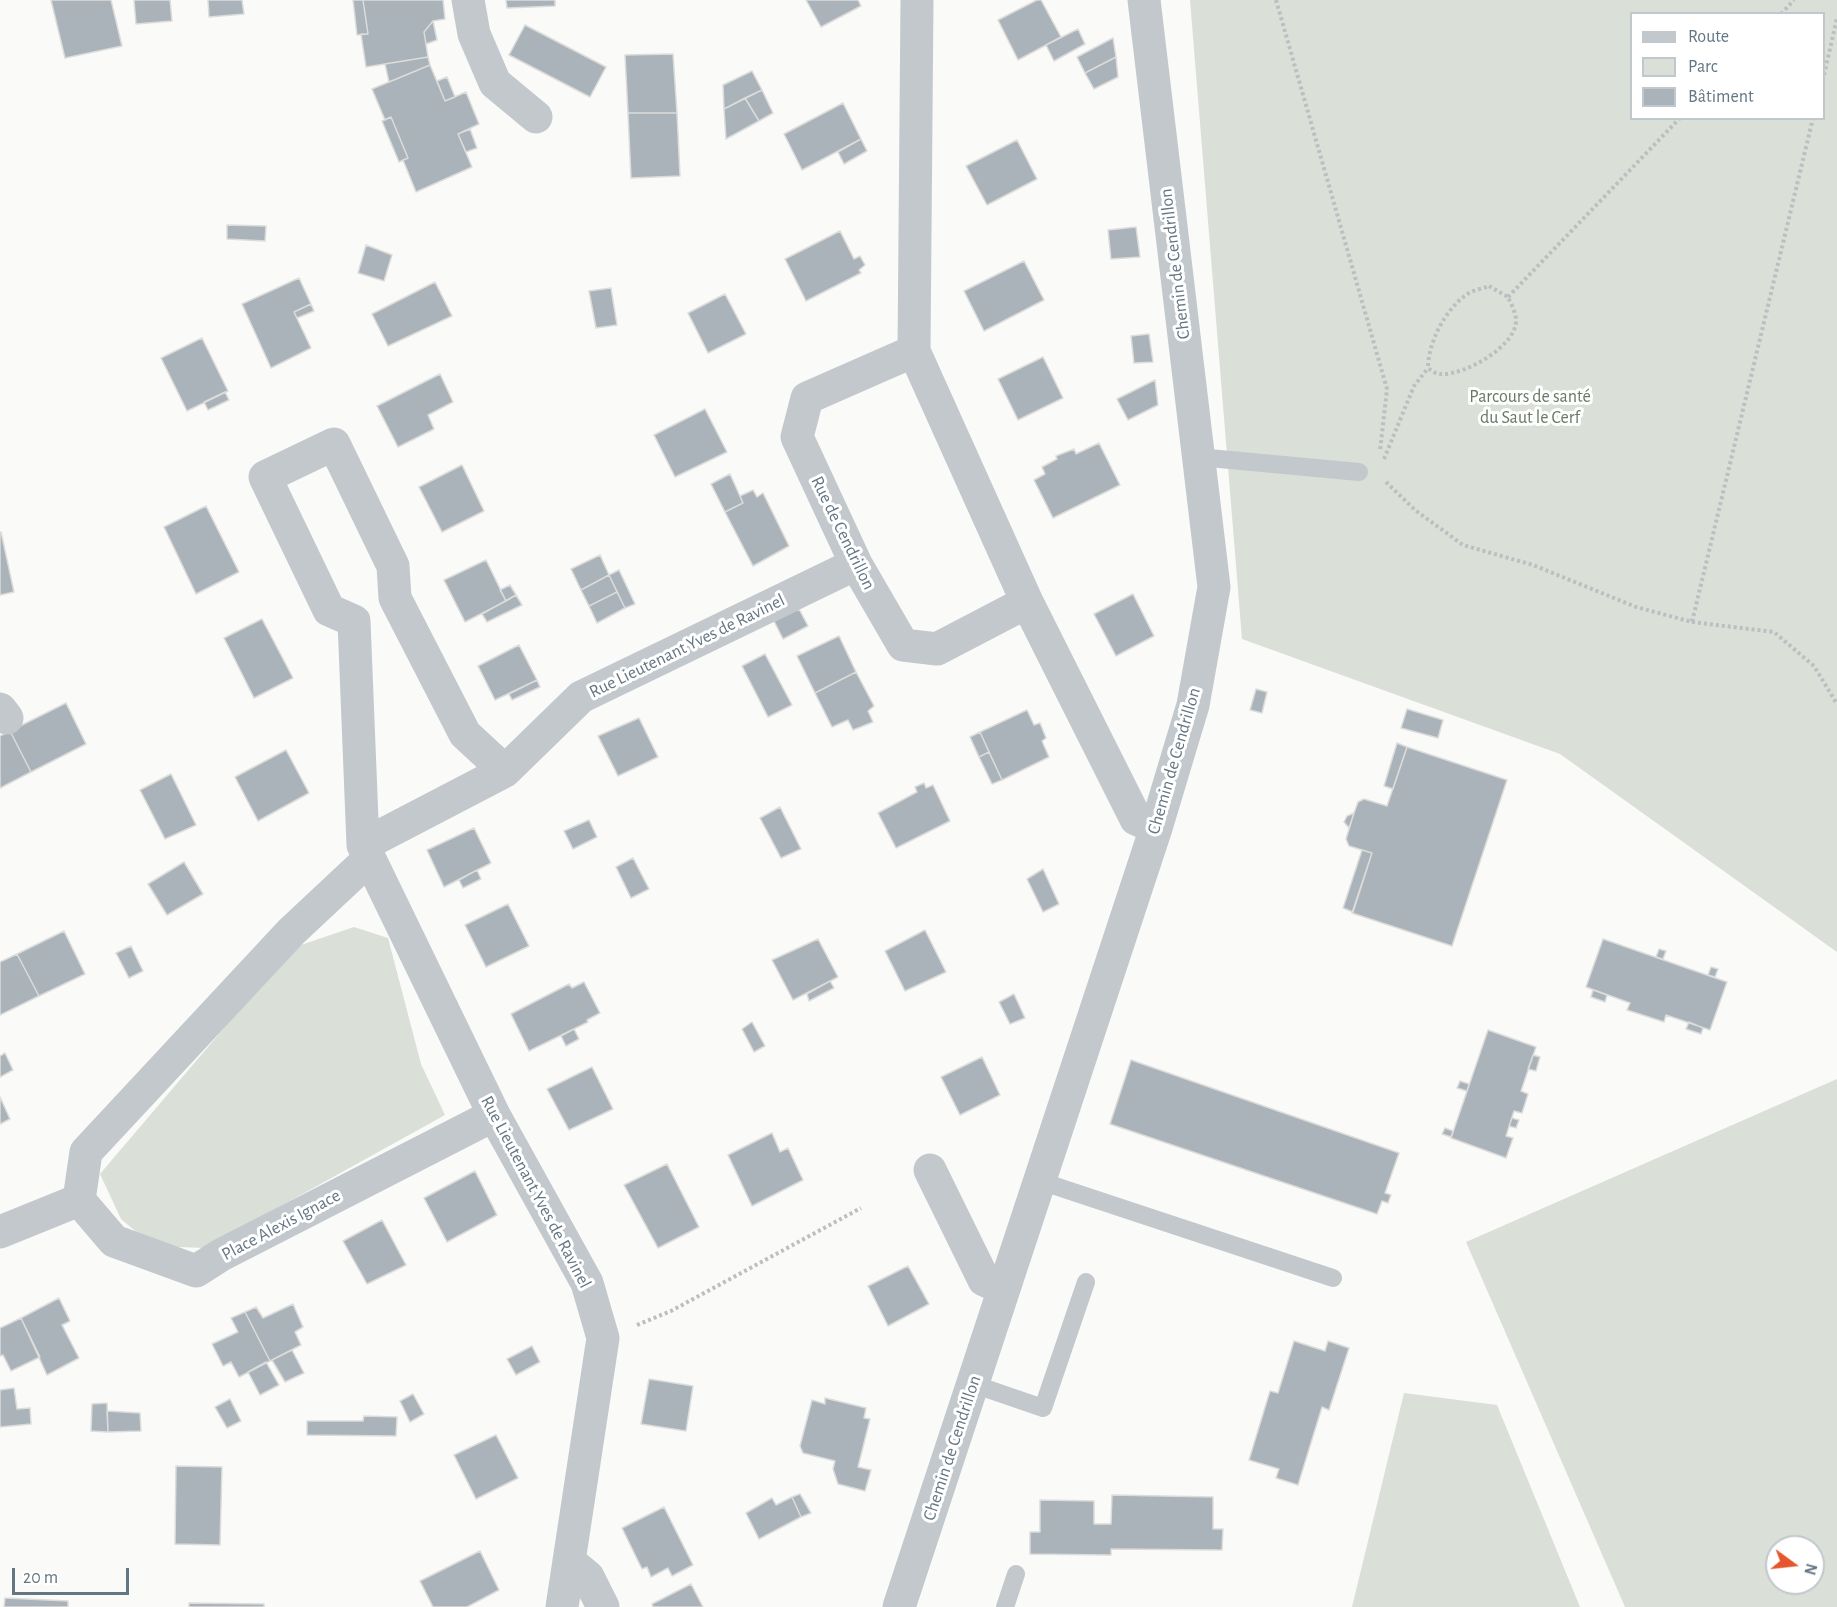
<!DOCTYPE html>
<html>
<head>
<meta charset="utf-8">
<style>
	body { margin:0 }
	#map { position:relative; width:1837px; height:1607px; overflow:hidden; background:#fafaf8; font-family:"Alegreya Sans",sans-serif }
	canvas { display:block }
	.legend { position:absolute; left:1630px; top:12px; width:195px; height:108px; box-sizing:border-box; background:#fff; border:2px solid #c1c8cd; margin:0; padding:8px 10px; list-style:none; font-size:18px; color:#657683 }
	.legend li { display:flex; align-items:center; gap:12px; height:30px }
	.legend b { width:30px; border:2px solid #c1c8cd }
	.north { position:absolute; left:1765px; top:1535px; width:60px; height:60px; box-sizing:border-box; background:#fff; border:2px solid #c1c8cd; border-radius:50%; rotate:105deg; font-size:16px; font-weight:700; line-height:24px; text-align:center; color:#657683 }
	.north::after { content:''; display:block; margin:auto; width:21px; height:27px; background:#e4572e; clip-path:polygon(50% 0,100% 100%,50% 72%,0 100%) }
	.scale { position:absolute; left:12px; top:1568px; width:117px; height:27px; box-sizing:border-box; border:3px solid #657683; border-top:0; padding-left:8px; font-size:18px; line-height:21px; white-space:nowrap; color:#657683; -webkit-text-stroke:4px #fff; paint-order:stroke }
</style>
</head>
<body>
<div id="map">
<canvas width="1837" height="1607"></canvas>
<ul class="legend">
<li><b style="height:8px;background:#c3c8cc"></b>Route</li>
<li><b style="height:16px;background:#dadfd7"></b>Parc</li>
<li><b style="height:16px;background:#aab3b9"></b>Bâtiment</li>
</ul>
<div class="north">N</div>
<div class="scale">20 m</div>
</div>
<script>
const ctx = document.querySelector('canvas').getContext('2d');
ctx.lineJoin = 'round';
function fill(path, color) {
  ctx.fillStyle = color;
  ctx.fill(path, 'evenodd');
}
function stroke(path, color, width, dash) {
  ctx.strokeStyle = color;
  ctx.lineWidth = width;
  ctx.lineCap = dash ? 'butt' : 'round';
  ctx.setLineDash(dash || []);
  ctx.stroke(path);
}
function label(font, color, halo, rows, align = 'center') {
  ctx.font = font + ' "Alegreya Sans",sans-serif';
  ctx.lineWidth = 6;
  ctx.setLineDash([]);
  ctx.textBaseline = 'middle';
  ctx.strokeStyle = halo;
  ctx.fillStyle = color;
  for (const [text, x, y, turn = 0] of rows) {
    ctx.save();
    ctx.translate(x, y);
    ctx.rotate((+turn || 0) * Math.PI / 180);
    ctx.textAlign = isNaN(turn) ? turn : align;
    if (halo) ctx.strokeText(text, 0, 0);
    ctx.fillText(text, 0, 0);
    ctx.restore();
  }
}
const green = new Path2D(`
	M1190,0H1837V952L1560,754L1242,639ZM1632,14H1824V118H1632Z
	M354,927L388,938L421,1064L445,1115L205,1248L153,1246L121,1219L100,1174L292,948Z
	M1837,1079V1607H1625L1466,1242ZM1777,1547H1813V1583H1777Z
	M1404,1393L1497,1405L1580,1607H1352Z`);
const building = new Path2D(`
	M51,0H111L122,46L65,58Z
	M134,0H170L172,21L136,24Z
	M208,0H242L244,14L209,17Z
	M353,0H363L368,34L357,35Z
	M363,0H443L445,19L433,21L424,32L428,57L366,67L361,34H368Z
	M506,0H555V6L507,8Z
	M806,0H858L861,6L821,27Z
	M1037,0H1041L1061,37L1018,60L998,20Z
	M433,21L437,40L426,44L424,32Z
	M525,25L606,67L590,97L509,55Z
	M1078,29L1085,44L1054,61L1046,45Z
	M1113,38L1116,57L1085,73L1077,57Z
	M673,54L677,113H628L625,55Z
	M428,57L430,65L389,82L385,64Z
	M1116,57L1118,77L1094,89L1085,73Z
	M430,65L445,101L466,92L479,124L458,134L472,167L416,192L403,160L408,158L391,117L385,120L372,89Z
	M752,71L762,90L724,109L723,85Z
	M447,77L455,97L445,101L437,81Z
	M762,90L773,113L759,121L745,98Z
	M745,98L759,121L726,139L724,109Z
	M843,103L861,139L802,170L784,134Z
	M628,113H677L680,176L631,178Z
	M391,117L408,158L399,162L382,121Z
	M470,129L477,148L466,152L458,134Z
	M861,139L867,151L844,164L838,152Z
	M1017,140L1037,179L987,205L966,166Z
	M227,225L266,226L265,241L227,239Z
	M1136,227L1140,257L1111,259L1108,230Z
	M840,231L854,259L860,256L865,265L859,270L861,273L806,301L785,259Z
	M366,245L392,255L384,281L358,273Z
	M1024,261L1044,300L984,331L964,291Z
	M299,278L311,304L294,312L311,348L271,368L242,304Z
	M435,282L452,316L388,346L372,314Z
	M611,288L617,325L596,328L589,291Z
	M725,294L746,334L708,353L688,313Z
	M311,304L314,311L297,318L294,312Z
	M1149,334L1153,362L1134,363L1131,336Z
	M202,338L228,391L187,411L161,358Z
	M1043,357L1063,398L1018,420L998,379Z
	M440,374L453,402L428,415L434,429L398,447L377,406Z
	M1155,380L1158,405L1128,420L1117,399Z
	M225,392L229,400L208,410L204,402Z
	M705,409L727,452L675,477L654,435Z
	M1099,443L1120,485L1053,518L1034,480L1045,474L1042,467L1057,459L1056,456L1074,449L1076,454Z
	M462,465L484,511L442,532L419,487Z
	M730,474L743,503L725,512L711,484Z
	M753,490L757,497L763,493L789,546L753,566L725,512L743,503L740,496Z
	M206,506L239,572L196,594L164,527Z
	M1,532L14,592L0,595V533Z
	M600,555L609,575L581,590L571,569Z
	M486,560L506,601L465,622L444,580Z
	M619,570L635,604L625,608L609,575Z
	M609,575L617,592L589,606L581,590Z
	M510,585L516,595L506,601L500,590Z
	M617,592L625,608L597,623L589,606Z
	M1133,594L1154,636L1116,656L1094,614Z
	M516,595L522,605L487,622L482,614Z
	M799,609L808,626L783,639L774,621Z
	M262,619L293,678L254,698L224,638Z
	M839,636L856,672L815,693L797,656Z
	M519,645L537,680L495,700L478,666Z
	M765,654L792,705L768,717L742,666Z
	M856,672L874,706L868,711L873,722L853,730L848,720L832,727L815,693Z
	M537,680L540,687L512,700L509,694Z
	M1256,689L1267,692L1262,713L1250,710Z
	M66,703L86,744L31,772L10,731Z
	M1407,709L1443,720L1438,738L1401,728Z
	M1027,710L1034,725L1040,723L1046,738L1042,741L1049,757L1002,780L980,732Z
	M639,718L658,757L618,776L598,736Z
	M10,731L31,772L0,788V736Z
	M980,732L989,752L979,757L970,737Z
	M1397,743L1407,747L1393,789L1384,786Z
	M1407,747L1507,780L1452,946L1352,913L1372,853L1349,846L1346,839L1354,813L1358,802L1364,799L1387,806Z
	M286,750L309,793L258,821L235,777Z
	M989,752L1002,780L992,784L979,757Z
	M171,774L196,825L165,839L140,790Z
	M924,783L926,788L933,785L950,821L896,848L878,813L917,792L915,787Z
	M780,807L801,849L781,858L760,818Z
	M1354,813L1349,828L1344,822L1347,816Z
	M589,820L597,837L573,849L564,831Z
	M474,828L491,863L444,887L427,850Z
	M1362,850L1372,853L1353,912L1343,908Z
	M633,858L649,889L631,898L616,867Z
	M184,862L203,894L167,915L148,884Z
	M1043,869L1059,904L1043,912L1027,879Z
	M477,870L481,879L463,888L459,880Z
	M508,904L529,946L486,967L465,925Z
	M925,930L946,972L905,991L885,951Z
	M64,931L85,974L39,996L17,954Z
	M818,939L838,977L793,1000L772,960Z
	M1603,939L1727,982L1710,1030L1666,1015L1664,1022L1627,1010L1630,1003L1586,987Z
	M131,946L143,971L129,978L116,953Z
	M1659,949L1666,951L1663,959L1656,957Z
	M17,954L39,996L0,1015V962Z
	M1711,967L1718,969L1715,977L1708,975Z
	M830,981L834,988L809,1001L807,994Z
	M584,982L600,1013L587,1020L588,1022L529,1051L511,1014L569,984L572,988Z
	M1593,990L1607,995L1605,1002L1591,997Z
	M1014,994L1025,1018L1010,1024L999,1002Z
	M752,1022L765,1046L754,1052L742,1029Z
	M1689,1022L1703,1028L1701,1034L1686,1029Z
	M574,1029L579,1039L566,1046L561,1036Z
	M1488,1030L1536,1047L1521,1091L1528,1094L1522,1113L1514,1111L1506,1136L1513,1138L1506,1158L1451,1138Z
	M5,1053L13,1070L0,1077V1056Z
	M1533,1055L1540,1057L1536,1071L1528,1069Z
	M982,1057L1000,1095L960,1115L941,1077Z
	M1131,1060L1399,1153L1385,1193L1391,1195L1388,1203L1382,1201L1377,1214L1110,1124Z
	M592,1067L613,1109L569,1130L547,1089Z
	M1460,1081L1469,1084L1467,1091L1457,1088Z
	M0,1097L10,1119L0,1124Z
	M1512,1118L1519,1120L1516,1128L1509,1126Z
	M1445,1128L1453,1131L1451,1137L1442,1134Z
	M772,1133L780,1152L788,1148L803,1180L752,1206L728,1155Z
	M667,1164L699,1227L658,1248L624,1185Z
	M475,1171L497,1215L447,1242L424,1198Z
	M382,1220L406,1265L367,1284L343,1241Z
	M908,1266L929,1304L888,1326L868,1286Z
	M59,1298L70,1321L62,1325L79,1358L47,1375L21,1318Z
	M293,1304L303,1327L295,1332L301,1345L270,1361L245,1312L256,1307L263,1318Z
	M245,1312L270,1361L239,1377L231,1362L223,1366L212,1344L238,1332L231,1318Z
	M21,1318L40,1357L11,1371L3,1355L0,1356V1328Z
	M1294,1341L1325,1351L1328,1341L1349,1348L1329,1410L1322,1407L1298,1485L1276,1478L1279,1469L1249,1460L1270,1391L1278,1393Z
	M532,1346L540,1362L516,1375L507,1359Z
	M292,1350L304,1373L285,1382L272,1360Z
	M266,1362L279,1385L260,1395L248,1372Z
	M649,1379L693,1386L686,1431L641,1424Z
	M14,1388L17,1409L30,1408L31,1424L0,1427V1390Z
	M413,1394L424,1414L410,1422L400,1401Z
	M825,1398L866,1408L864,1418L870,1419L858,1467L871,1470L865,1491L838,1484L833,1469L835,1461L803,1453L800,1446L812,1400L825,1404Z
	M230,1399L241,1421L227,1428L215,1407Z
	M107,1403L108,1432L91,1431L92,1404Z
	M107,1411L140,1413L141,1431L108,1432Z
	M364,1416L397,1417L396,1436L307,1435V1421H363Z
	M496,1435L518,1478L476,1499L454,1455Z
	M176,1466L222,1467L220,1545L175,1544Z
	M800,1494L811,1513L801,1517L792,1497Z
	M1112,1495L1213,1497V1529H1223L1222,1550L1111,1549V1555L1030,1554V1532H1040V1500L1094,1501V1524H1111Z
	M792,1497L801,1517L759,1539L746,1513L772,1498L776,1505Z
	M664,1507L693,1565L672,1576L668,1568L651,1577L647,1567L642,1569L622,1528Z
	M480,1551L499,1590L467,1607H433L420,1581Z
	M691,1584L703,1607H653L652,1604Z
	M5,1598L68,1601V1607H4Z
	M189,1603L264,1604V1607H189Z`);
const path = new Path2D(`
	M1276,0L1387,389L1380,451
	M1781,14L1794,0
	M1824,75L1837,18
	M1489,286L1508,297C1511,304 1516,313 1516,320C1517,346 1464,376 1440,374C1436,374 1432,371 1428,368C1428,343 1445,310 1466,295C1472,290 1482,289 1489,286Z
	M1508,297L1680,118
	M1384,459L1414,386L1428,368
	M1386,482L1415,510L1463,545L1533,565L1636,607L1692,622L1813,118
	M1692,622L1774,632L1814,666L1837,704
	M637,1325L671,1311L861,1208`);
const service = new Path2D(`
	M1198,457L1359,472
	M1040,1181L1333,1278
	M973,1384L1043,1408L1086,1282
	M1005,1607L1016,1574`);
const minor = new Path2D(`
	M468,0L474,34L495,83L536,117
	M914,351L917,0
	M1027,602L937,649L903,645L856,564L797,437L807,398L914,351L1027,602L1136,819L1156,828
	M0,709L7,718
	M505,771L465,734L395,598L393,566L334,444L265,477L329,610L354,621L363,845L494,1115L587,1283L603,1338L562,1607
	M363,845L505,771L581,697L856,564
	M369,859L291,932L86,1152L79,1200L114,1241L196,1271L221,1255L494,1115
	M930,1170L984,1280L1004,1289
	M0,1232L79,1200
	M570,1562L588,1577L603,1607
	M899,1607L1156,828L1193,705L1214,587L1144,0`);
const streetNames = [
	["Chemin de Cendrillon",1175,264,-97],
	["Rue de Cendrillon",843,533,64],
	["Rue Lieutenant Yves de Ravinel",687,646,-26],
	["Chemin de Cendrillon",1174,761,-74],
	["Rue Lieutenant Yves de Ravinel",536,1192,62],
	["Place Alexis Ignace",281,1225,-28],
	["Chemin de Cendrillon",952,1448,-72]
];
const parkNames = [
	["Parcours de santé",1530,397],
	["du Saut le Cerf",1530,418]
];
fill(green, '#dadfd7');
fill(building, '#aab3b9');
stroke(building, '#dcdcda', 1.5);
stroke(path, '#bbbfc2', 4, [3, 3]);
stroke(service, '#c3c8cc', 18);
stroke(minor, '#c3c8cc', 33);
label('18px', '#657683', '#fff', streetNames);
label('18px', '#687a64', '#fff', parkNames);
</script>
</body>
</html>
